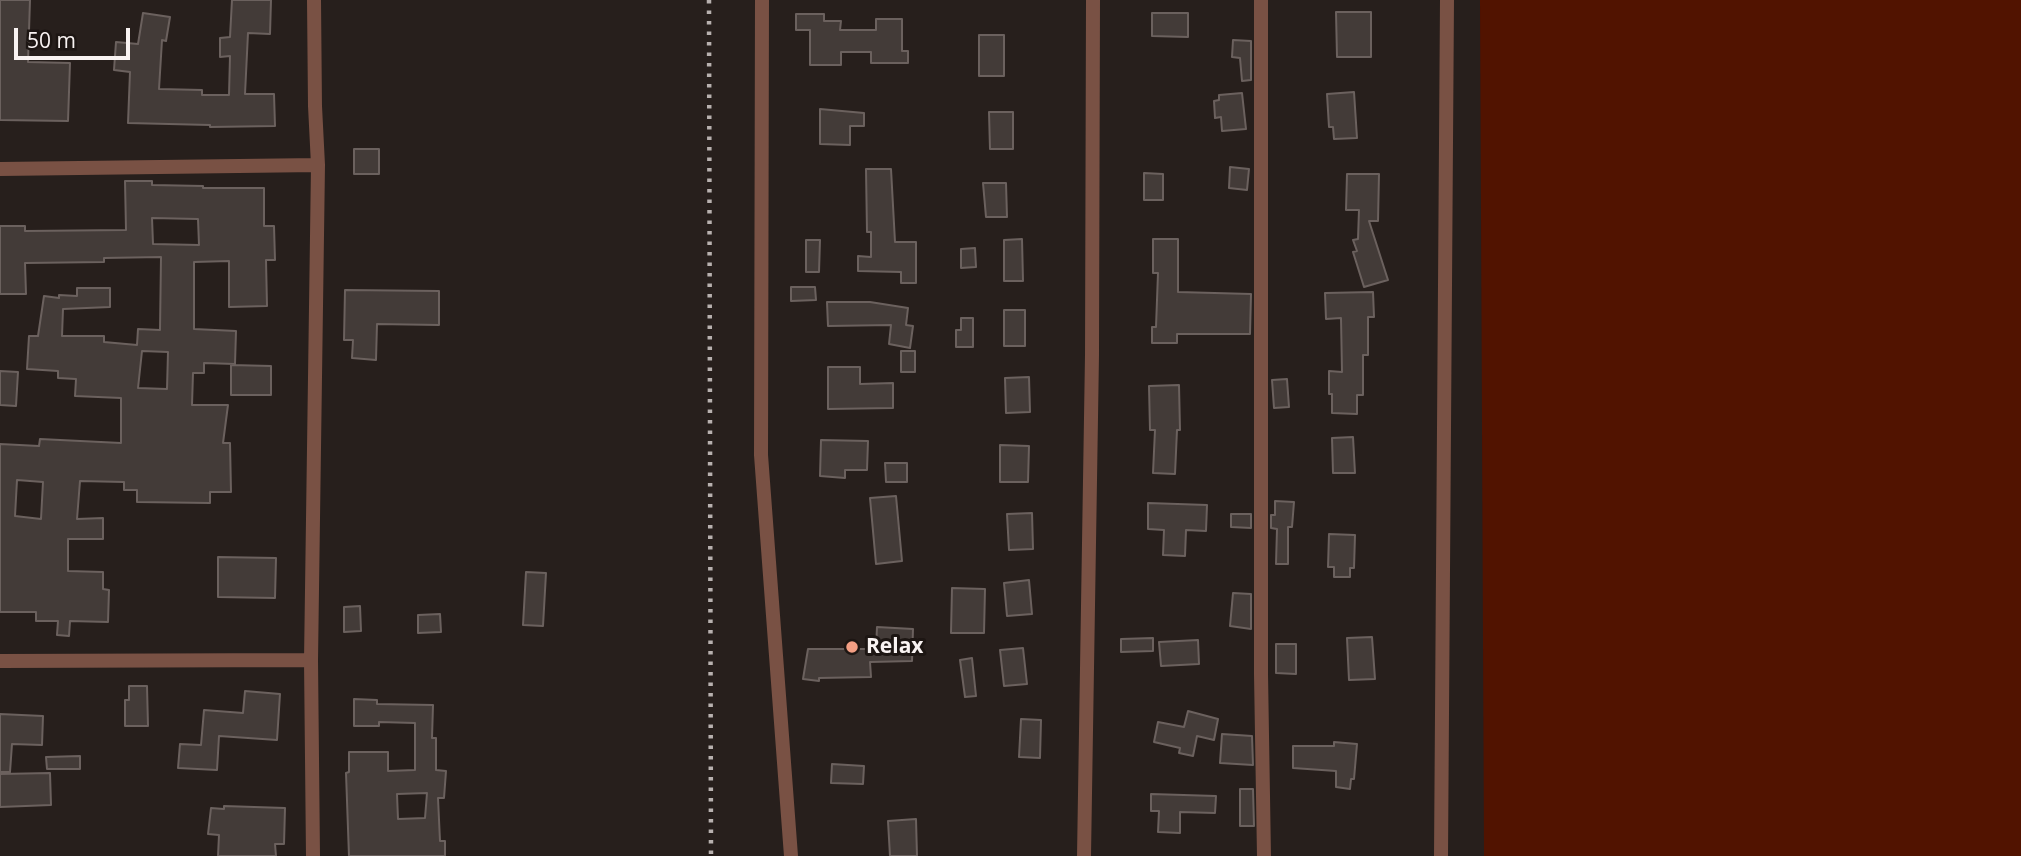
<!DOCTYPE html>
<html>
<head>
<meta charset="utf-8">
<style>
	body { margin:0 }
	#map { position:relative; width:2021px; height:856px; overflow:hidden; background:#271f1c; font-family:"Open Sans",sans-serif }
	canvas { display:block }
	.scale { position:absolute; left:14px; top:28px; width:116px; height:32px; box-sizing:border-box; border:4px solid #f9f3f2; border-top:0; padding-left:9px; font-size:21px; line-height:24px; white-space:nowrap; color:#f9f3f2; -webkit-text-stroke:5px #1d1613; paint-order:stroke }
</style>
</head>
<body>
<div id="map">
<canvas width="2021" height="856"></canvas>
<div class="scale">50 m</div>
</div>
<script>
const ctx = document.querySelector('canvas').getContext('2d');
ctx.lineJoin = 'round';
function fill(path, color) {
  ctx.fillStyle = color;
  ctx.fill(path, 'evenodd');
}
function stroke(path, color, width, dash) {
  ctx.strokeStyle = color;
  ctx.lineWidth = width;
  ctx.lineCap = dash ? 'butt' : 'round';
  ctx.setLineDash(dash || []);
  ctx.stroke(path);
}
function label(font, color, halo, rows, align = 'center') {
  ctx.font = font + ' "Open Sans",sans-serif';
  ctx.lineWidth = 6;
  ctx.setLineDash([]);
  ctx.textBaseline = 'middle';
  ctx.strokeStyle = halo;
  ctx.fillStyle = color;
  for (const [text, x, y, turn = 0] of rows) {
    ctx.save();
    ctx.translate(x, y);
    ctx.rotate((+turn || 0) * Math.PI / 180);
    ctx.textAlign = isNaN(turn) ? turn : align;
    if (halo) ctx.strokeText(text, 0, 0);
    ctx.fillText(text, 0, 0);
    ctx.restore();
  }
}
const green = new Path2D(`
	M1480,0H2021V856H1484Z`);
const building = new Path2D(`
	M0,0H30L28,62L70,63L68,121L0,120Z
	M232,0H271L270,34L248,33L245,94H274L275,126L210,127V125L128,123L130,72L114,70L116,42L138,44L143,13L170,17L166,41L162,40L159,89L202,90V95H229L230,56L220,57V38L230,37Z
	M1336,12H1371V57H1337Z
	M1152,13H1188V37L1152,36Z
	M796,14H824V21H841L840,30H876V19H902V51H908V63H871V52H841V65H810V30H796Z
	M979,35H1004V76H979Z
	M1233,40L1251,41V80L1242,81L1240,58L1232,57Z
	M1354,92L1357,138L1334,139L1333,127H1329L1327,94Z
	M1242,93L1246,129L1222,131L1221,117L1215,118L1214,101L1219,100V95Z
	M820,109L864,113V126H850V145L820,144Z
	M989,112H1013V149H990Z
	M354,149H379V174H354Z
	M1230,167L1249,169L1247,190L1229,188Z
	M866,169H891L895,242H916V283H901V272L858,271V256L871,257V232H867Z
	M1144,173L1163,174V200H1144Z
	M1347,174H1379L1378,221H1369L1388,280L1364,287L1353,252L1357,251L1353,240L1358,239L1359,210H1346Z
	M125,181H152V185L203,186V188H264V226H274L275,260H266L267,306L229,307V261L194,262V329L236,331L235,364L204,363V373H193L192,405H228L223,443H230L231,492H210V503L137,502V490H124V482L80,481L77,519L103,518V539H68V571L103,572V589L109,590L108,622L70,621L69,636L57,635L58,621H36V612H0V444L39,446L40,439L121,443V398L75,396L76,379L58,378V371L27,369L29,336H38L44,296L59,298V295L77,296V288H110V307L63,309L62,336H104V342L137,345L138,329L160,330L161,257L104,258V262L25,263L26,294H0V226H25V231L126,230ZM152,218L198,219L199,245L153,244ZM142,351L168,352L167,389L138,388ZM17,480L43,482L41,519L15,516Z
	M983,183H1006L1007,217H986Z
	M1022,239L1023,281H1004V240Z
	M1153,239H1178V292L1251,294L1250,334H1177V343H1152V327H1156L1158,273H1153Z
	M806,240H820L819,272H806Z
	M975,248L976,267L961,268V249Z
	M791,287H815L816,300L791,301Z
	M345,290L439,291V325L377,324L376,360L352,358L353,340H344Z
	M1373,292L1374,317H1368V355H1363V395H1357V414L1332,413V394H1329V371L1342,372L1341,318L1326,319L1325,293Z
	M827,302H870L908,308L906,325L913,326L910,348L889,344L891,325L828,326Z
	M1004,310H1025V346H1004Z
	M961,318H973V347H956V330H961Z
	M901,351H915V372H901Z
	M231,365L271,366V395H231Z
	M828,367H860V384L893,383V408L828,409Z
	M0,371L18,372L16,406L0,405Z
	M1029,377L1030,412L1006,413L1005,378Z
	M1287,379L1289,407L1274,408L1272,380Z
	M1179,385L1180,430H1177L1175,474L1153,473L1155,430H1150L1149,386Z
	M1353,437L1355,473H1333L1332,438Z
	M821,440L868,441L867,470H845V478L820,476Z
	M1000,445L1029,446L1028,482H1000Z
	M885,463H907V482H886Z
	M896,496L902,561L876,564L870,498Z
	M1275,501L1294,502L1292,527H1288V564H1276L1277,529L1271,528V515H1275Z
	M1148,503L1207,505L1206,531L1186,530L1185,556L1163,555L1164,530L1148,529Z
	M1032,513L1033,549L1009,550L1007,514Z
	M1231,514H1251V528L1231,527Z
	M1329,534L1355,535L1354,568H1350V577H1334V567H1328Z
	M218,557L276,558L275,598L218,597Z
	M526,572L546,573L543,626L523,625Z
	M1029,580L1032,614L1007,616L1004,583Z
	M952,588L985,589L984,633H951Z
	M1233,593L1251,594V629L1230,626Z
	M360,606L361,631L344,632V607Z
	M440,614L441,632L418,633V615Z
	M877,627L913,629L912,661L870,662L871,677L819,678V681L803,679L808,649H876Z
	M1372,637L1375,679L1349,680L1347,638Z
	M1153,638V651L1121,652V639Z
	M1198,640L1199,664L1161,666L1159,642Z
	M1276,644H1296V674L1276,673Z
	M1023,648L1027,684L1004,686L1000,650Z
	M972,658L976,696L965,697L960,660Z
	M129,686H147L148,726H125V700H129Z
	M245,691L280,694L277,740L219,736L217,770L178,768L180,744L201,745L204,710L243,713Z
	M354,699L377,700V704L433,705L432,738H436V770L446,771L444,798H438L440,841H445V856H349L346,773L349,772V752H388V771L415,770V723L379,722V726H354ZM427,793L425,818L398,819L397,794Z
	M1188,711L1218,719L1214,740L1197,736L1193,756L1179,753L1180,748L1154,742L1158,722L1184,727Z
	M0,714L43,716L42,745L12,744L10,772H0Z
	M1021,719L1041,720L1040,758L1019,757Z
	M1222,734L1252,736L1253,765L1220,763Z
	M1334,742L1357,744L1354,779H1351L1350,789L1336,787V771L1293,768V746H1334Z
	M80,756V769H47L46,757Z
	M832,764L864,766L863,784L831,783Z
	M50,773L51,805L0,807V774Z
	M1240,789H1253L1254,826H1240Z
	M1151,794L1216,796L1215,813L1180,812V833L1158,832L1159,811H1151Z
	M224,806L285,808L284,844H275L276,856H218L219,835L208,834L211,808L224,809Z
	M916,819L917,856H890L888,821Z`);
const minor = new Path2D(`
	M762,0L761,455L791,856
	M1261,0V674L1264,856
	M0,169L318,165
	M0,661L311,660
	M313,856L311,660L318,165L315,106L314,0
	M1084,856L1092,355L1093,0
	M1441,856L1447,0`);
const rail = new Path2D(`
	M709,0L711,856`);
const markers = [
	[852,647,7,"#f39f84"]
];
const poiNames = [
	["Relax",866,647]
];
fill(green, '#511300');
fill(building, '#433b38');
stroke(building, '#6b615e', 2);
stroke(minor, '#795144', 14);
stroke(rail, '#b8b1af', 4.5, [3.5, 7]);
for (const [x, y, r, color] of markers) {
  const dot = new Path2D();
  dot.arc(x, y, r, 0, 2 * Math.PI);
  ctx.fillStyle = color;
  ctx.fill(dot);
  stroke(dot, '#1d1613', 2.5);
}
label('bold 21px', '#f9f3f2', '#1d1613', poiNames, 'left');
</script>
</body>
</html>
